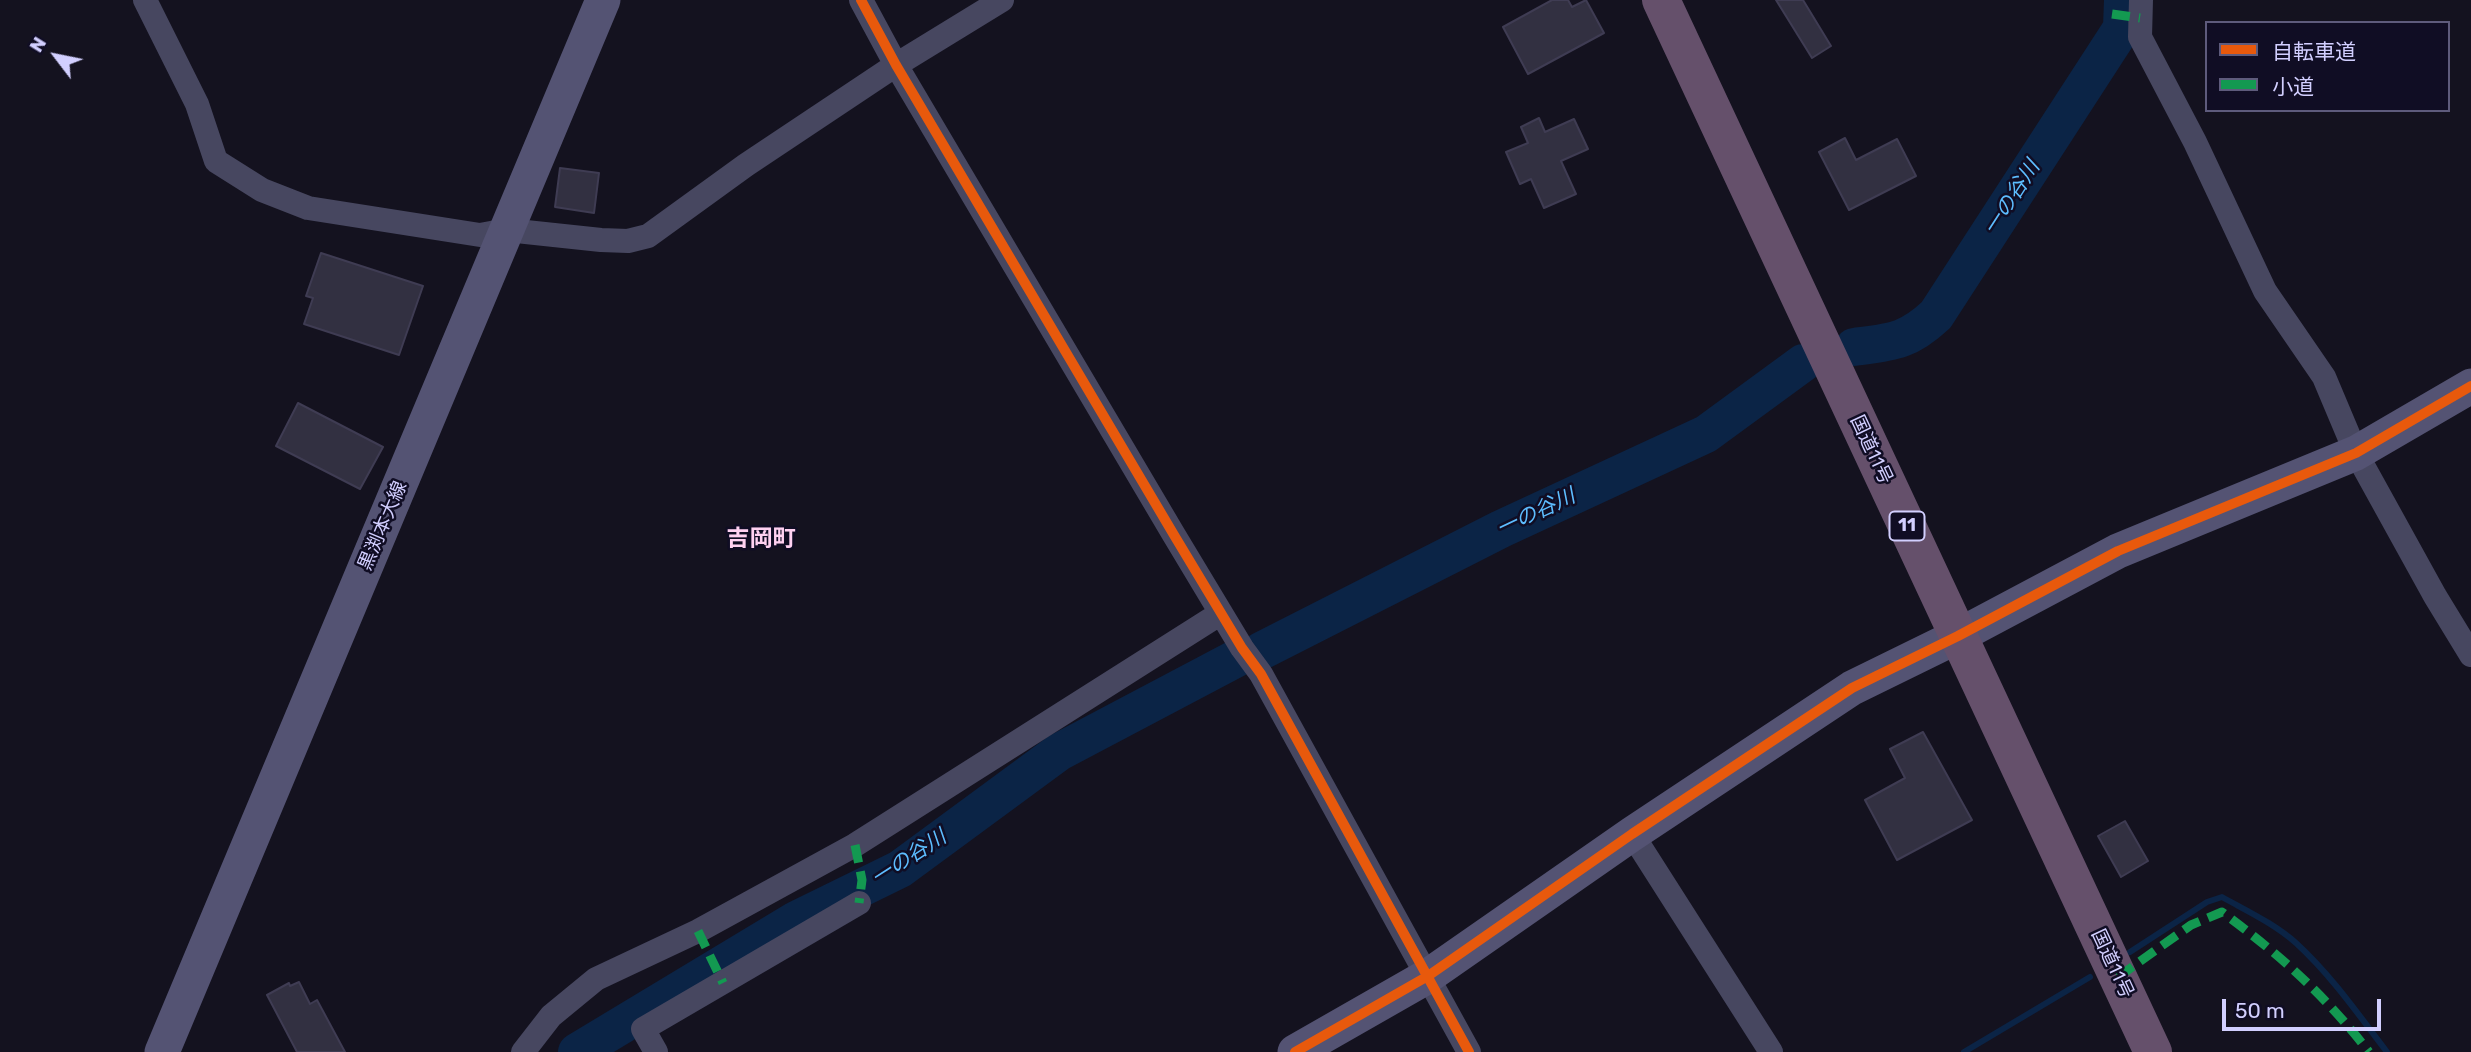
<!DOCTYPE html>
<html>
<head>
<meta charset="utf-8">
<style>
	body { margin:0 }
	#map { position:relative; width:2471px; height:1052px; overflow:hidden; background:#14121f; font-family:Rubik,"Noto Sans JP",sans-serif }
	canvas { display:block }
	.legend { position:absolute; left:2205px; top:21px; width:245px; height:91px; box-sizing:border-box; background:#100d24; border:2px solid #5e5b7c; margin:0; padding:9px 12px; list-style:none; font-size:21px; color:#d2cfff }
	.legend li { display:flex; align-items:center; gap:14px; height:35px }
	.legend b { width:35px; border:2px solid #5e5b7c }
	.north { position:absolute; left:21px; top:21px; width:70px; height:70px; -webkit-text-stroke:5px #100d24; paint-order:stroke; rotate:302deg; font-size:19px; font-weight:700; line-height:28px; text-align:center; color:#d2cfff }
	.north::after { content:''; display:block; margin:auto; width:24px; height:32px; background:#d2cfff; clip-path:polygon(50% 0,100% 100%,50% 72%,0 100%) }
	.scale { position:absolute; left:2222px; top:999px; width:159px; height:32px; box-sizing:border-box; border:4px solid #d2cfff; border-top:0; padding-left:9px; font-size:21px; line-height:24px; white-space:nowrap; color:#d2cfff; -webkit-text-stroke:5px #100d24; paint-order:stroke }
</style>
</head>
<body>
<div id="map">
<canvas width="2471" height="1052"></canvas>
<ul class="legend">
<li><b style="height:9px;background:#e8590c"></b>自転車道</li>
<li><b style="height:9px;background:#139951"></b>小道</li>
</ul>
<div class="north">N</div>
<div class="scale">50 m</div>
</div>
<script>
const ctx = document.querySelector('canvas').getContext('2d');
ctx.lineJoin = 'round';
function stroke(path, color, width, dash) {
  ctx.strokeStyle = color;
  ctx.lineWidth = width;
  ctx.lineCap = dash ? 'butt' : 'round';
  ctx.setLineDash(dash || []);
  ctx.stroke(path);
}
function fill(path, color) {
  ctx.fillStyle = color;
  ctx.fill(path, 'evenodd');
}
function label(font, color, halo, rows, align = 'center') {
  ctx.font = font + ' Rubik,"Noto Sans JP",sans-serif';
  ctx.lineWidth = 5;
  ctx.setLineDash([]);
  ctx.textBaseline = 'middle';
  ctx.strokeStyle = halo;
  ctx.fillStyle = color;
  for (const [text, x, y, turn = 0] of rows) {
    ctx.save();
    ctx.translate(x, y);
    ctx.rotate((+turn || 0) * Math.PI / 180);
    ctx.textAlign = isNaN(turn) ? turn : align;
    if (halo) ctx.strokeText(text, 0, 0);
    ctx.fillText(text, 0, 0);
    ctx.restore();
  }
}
const stream = new Path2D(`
	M2130,952L2207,902L2222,897C2247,911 2275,924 2296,943C2331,975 2358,1014 2387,1052
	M1964,1052L2090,977`);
const river = new Path2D(`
	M1854,347C1892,342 1907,342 1936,315L2122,28L2123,0
	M1261,651L1501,529L1706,434L1803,363
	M577,1052L796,920L900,869L1059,752L1237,658`);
const building = new Path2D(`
	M1552,0H1568L1572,7L1586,0L1604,33L1528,74L1503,27Z
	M1776,0H1803L1831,46L1812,58Z
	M1539,118L1545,132L1574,119L1588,149L1561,161L1576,194L1544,208L1531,179L1520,184L1506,152L1528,143L1521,127Z
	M1845,138L1856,160L1897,139L1916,176L1849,210L1819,152Z
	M560,168L599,173L594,213L555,207Z
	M321,253L423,286L399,355L304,324L313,298L306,296Z
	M298,403L383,447L360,489L276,446Z
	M1923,732L1972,820L1897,860L1865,800L1905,778L1890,749Z
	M2125,821L2148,861L2121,877L2098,836Z
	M299,982L310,1004L317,1000L345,1052H297L267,995L289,983L290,986Z`);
const street = new Path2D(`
	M145,0L197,104L216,161L262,190L308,208L480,235L507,230L601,240L628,241L648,236L746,165L896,65L1002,0
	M861,0L896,65L1174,535L1242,648L1261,674L1469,1052
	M2141,0L2140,37L2195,142L2265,291L2324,377L2356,453L2435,596L2471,655
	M1632,834L1771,1052
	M523,1052L551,1016L596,979L698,931L855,845L1221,613
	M656,1052L643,1029L859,903`);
const secondary = new Path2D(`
	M162,1052L603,0
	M1295,1052L1428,976L1632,834L1852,688L1958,636L2118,551L2356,453L2471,386`);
const highway = new Path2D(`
	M1661,0L2153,1052`);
const quiet = new Path2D(`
	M2112,14L2140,18
	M855,845L862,880L859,903
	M698,931L723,983
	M2118,977L2191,925L2222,912C2280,955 2324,994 2369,1052`);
const cycleway = new Path2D(`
	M861,0L896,65L1174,535L1242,648L1261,674L1469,1052
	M1295,1052L1428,976L1632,834L1852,688L1958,636L2118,551L2356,453L2471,386`);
const shields = [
	[1907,526,35]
];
const shieldNames = [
	["11",1907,526]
];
const streetNames = [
	["国道11号",1871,450,65],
	["黒渕本大線",383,526,-67],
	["国道11号",2112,964,65]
];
const waterNames = [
	["一の谷川",2012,198,-57],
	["一の谷川",1536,513,-25],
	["一の谷川",909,858,-33]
];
const quarterNames = [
	["吉岡町",761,539]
];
stroke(stream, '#0b2446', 6);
stroke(river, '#0b2446', 38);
fill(building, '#323041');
stroke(building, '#3f3c53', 2);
stroke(street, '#474760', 24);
stroke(secondary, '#545373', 35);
stroke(highway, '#65506b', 38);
stroke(quiet, '#139951', 9, [18, 9]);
stroke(cycleway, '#e8590c', 10);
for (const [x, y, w] of shields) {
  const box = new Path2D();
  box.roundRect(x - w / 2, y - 14.5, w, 29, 5);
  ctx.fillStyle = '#100d24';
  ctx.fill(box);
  stroke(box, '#d2cfff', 2);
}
label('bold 18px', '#d2cfff', null, shieldNames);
label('19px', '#d2cfff', '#100d24', streetNames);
label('italic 21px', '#5dbdff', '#100d24', waterNames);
label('bold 23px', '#ffd1f1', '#100d24', quarterNames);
</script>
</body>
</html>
